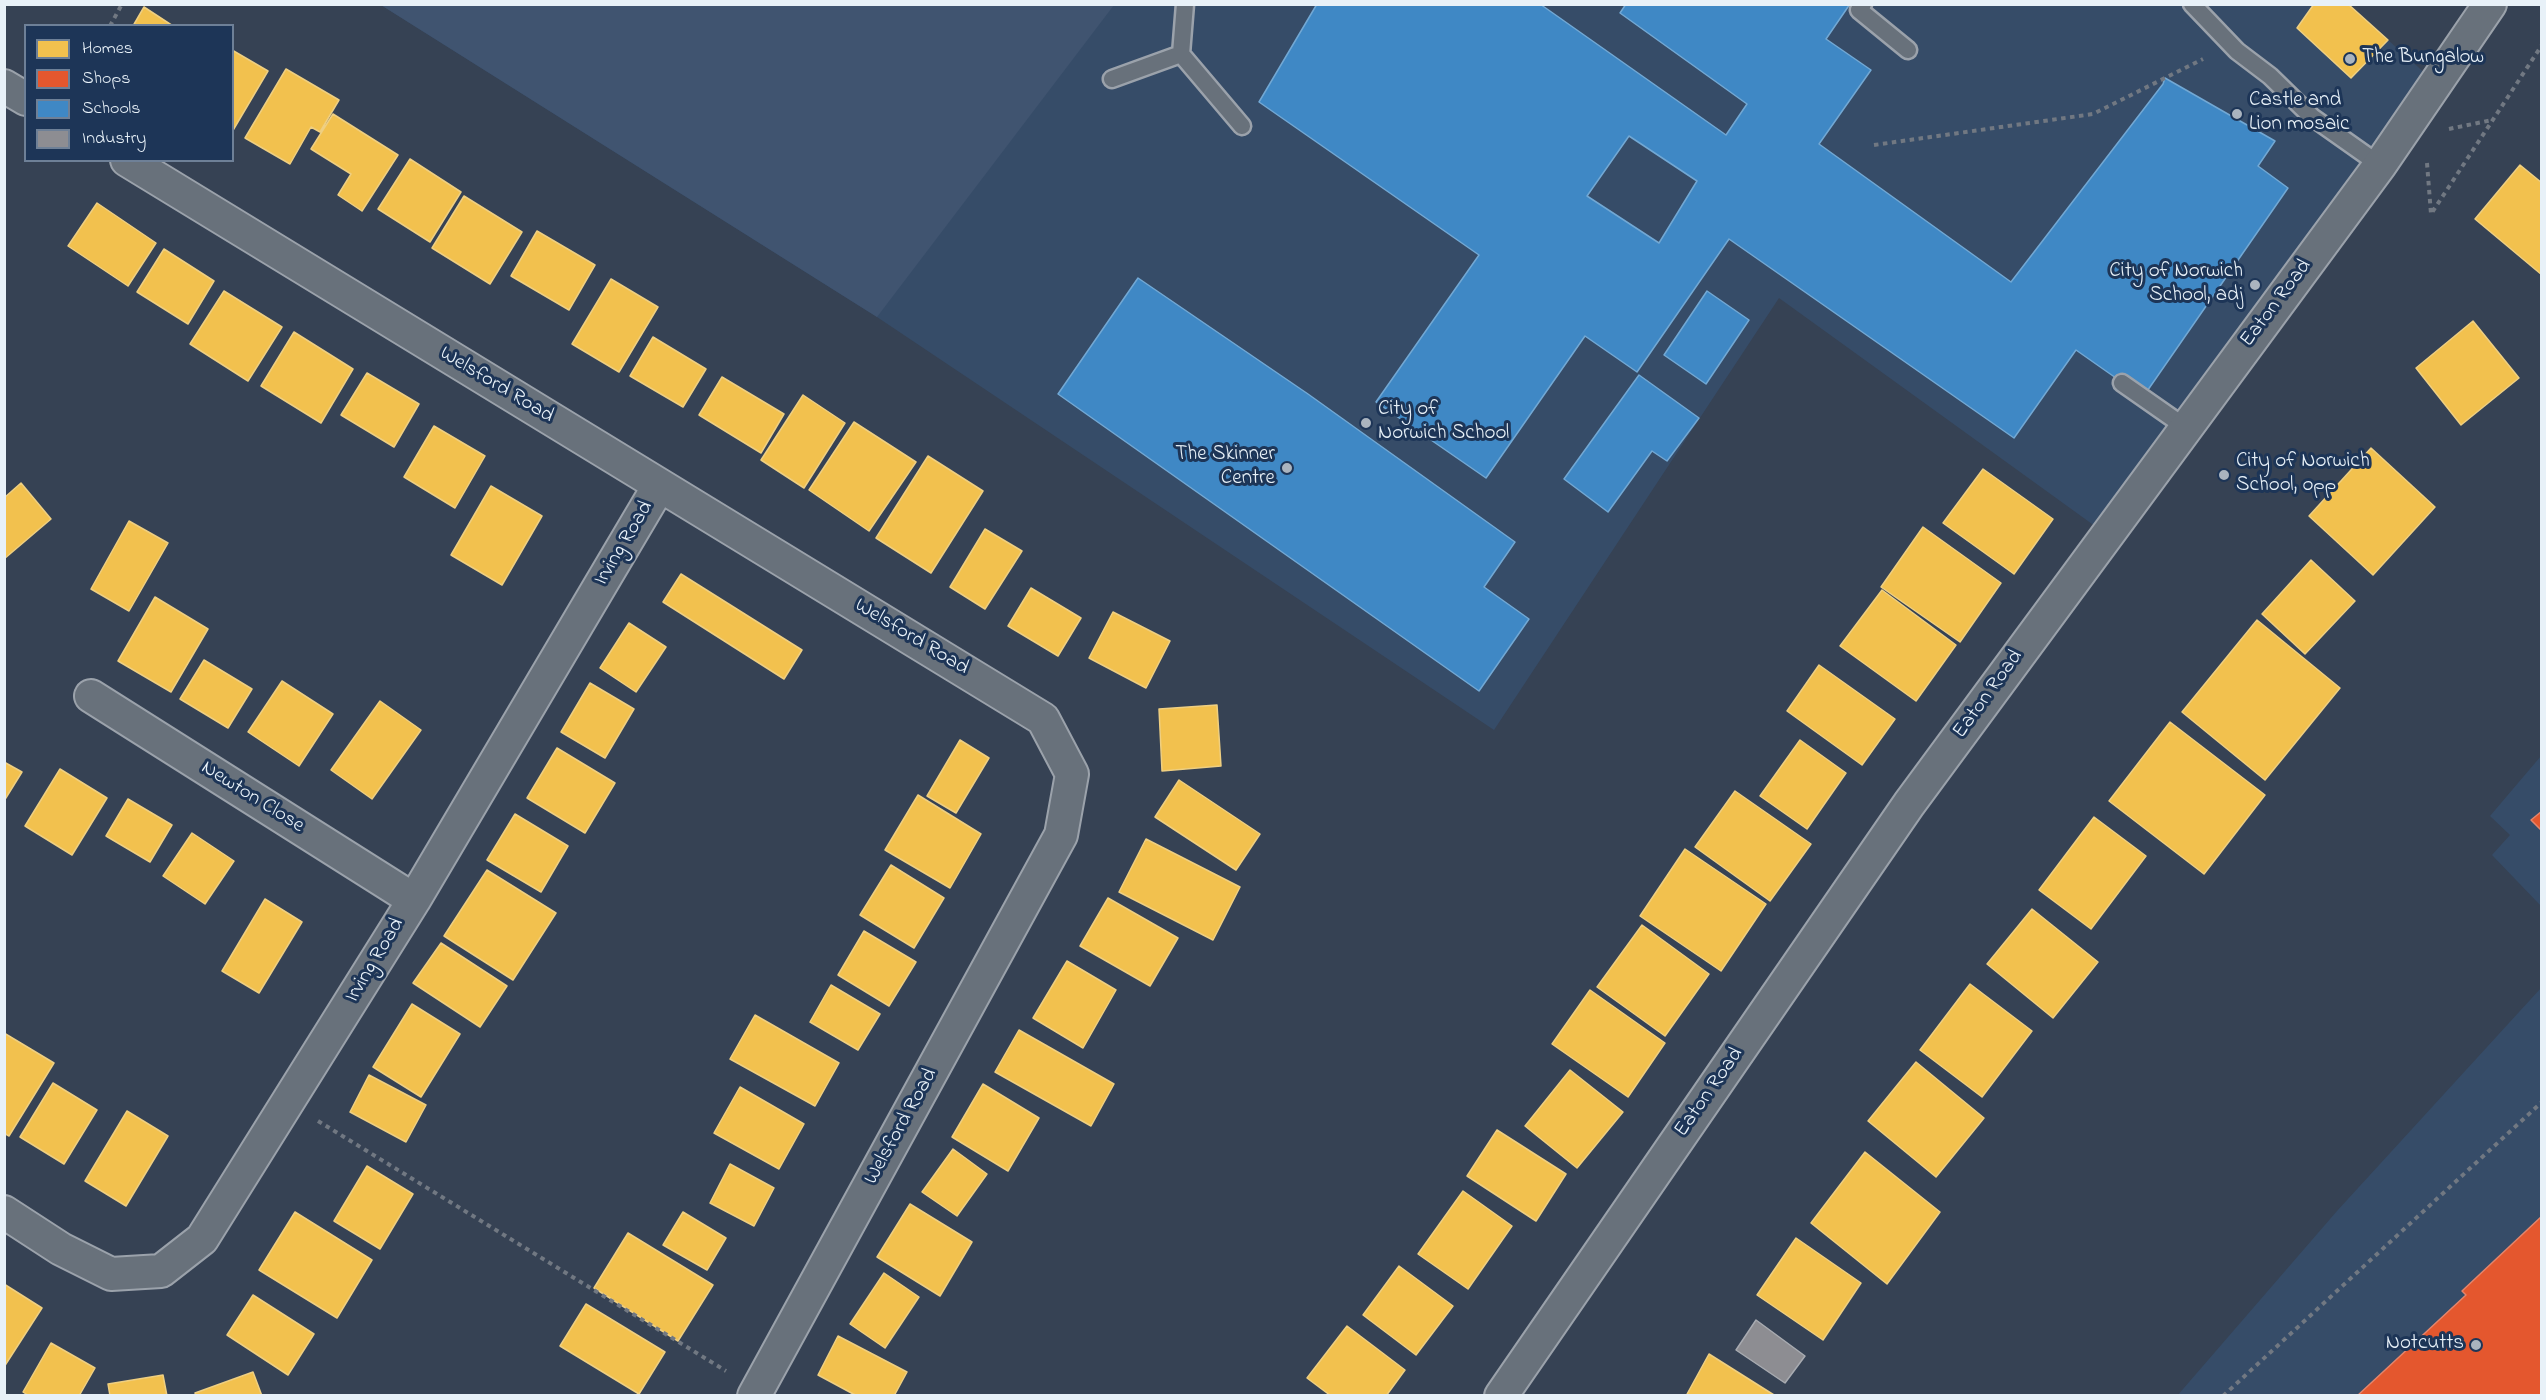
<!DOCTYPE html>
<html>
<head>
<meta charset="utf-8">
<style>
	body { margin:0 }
	#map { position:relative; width:2546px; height:1400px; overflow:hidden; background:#364254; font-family:"Indie Flower",sans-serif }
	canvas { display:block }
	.frame { position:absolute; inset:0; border:6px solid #e8f1f8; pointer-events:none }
	.legend { position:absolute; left:24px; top:24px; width:210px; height:138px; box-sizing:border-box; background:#1d3557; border:2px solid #6e8097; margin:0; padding:8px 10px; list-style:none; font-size:18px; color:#e8f1f8 }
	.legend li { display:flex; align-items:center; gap:12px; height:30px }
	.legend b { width:30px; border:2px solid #6e8097 }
</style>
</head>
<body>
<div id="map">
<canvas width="2546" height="1400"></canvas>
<div class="frame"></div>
<ul class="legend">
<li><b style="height:16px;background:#f2c14e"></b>Homes</li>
<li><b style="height:16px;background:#e4572e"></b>Shops</li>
<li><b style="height:16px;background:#3f88c5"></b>Schools</li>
<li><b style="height:16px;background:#8d8d92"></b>Industry</li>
</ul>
</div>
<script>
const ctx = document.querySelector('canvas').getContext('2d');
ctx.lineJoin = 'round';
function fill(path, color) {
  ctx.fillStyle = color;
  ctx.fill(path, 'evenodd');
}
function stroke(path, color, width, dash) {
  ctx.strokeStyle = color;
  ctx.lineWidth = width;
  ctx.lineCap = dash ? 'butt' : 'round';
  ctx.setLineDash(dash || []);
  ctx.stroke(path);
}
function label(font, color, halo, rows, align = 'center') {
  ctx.font = font + ' "Indie Flower",sans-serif';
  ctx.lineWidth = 6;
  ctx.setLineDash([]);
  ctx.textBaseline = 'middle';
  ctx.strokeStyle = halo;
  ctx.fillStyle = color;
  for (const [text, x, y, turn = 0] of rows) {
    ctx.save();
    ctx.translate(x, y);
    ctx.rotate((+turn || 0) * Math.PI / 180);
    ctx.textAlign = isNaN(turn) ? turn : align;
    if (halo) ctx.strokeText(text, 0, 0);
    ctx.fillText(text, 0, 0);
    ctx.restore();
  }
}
const built = new Path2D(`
	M2348,4L2437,84L2099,529L1779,298L1494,730L877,317L381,5Z
	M2541,756V906L2492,855L2510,835L2490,816Z
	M2541,988V1395L2177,1396L2337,1211Z`);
const green = new Path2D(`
	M381,5H1114L877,317Z`);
const homes = new Path2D(`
	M2314,4H2348L2388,40L2351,78L2297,28Z
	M144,7L173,26H133Z
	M232,50L268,71L232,132Z
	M286,69L339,100L320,132L311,127L290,164L245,138Z
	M333,114L398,155L362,211L338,195L351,174L311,149Z
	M410,159L461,192L430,242L378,209Z
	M2520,165L2542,183V275L2475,219Z
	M464,196L522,232L490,284L432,248Z
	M97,203L156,243L128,286L68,246Z
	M537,231L595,265L569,310L511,276Z
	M164,249L214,281L188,324L137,292Z
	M611,279L658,307L619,372L572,344Z
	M224,291L282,327L248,381L190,344Z
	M2473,321L2519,378L2461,425L2416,368Z
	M294,332L353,369L321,423L261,386Z
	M653,337L706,369L683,407L630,376Z
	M367,373L419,404L394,447L341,415Z
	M722,377L784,414L761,453L699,415Z
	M803,395L845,423L804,488L761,460Z
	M854,422L916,462L869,531L809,490Z
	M434,426L485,456L455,508L404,477Z
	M2371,448L2435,507L2373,575L2309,516Z
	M928,456L983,491L931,573L876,538Z
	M1983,469L2053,519L2014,574L1943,523Z
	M21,483L51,519L4,559V498Z
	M491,486L542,516L502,585L451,555Z
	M129,521L168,543L129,611L91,589Z
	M1923,527L2001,583L1960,642L1881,587Z
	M985,529L1022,551L985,609L950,587Z
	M2311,560L2355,601L2305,654L2262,614Z
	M681,574L802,650L784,679L663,602Z
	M1031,588L1081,618L1058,656L1008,626Z
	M1882,590L1956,645L1916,701L1840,646Z
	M155,597L208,629L171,692L118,661Z
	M1113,612L1170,641L1146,688L1089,658Z
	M2257,620L2340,688L2265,780L2182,712Z
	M629,623L666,647L636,692L600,668Z
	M204,660L252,689L228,728L180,699Z
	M1819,665L1895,719L1862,765L1787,711Z
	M282,681L333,714L299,766L248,732Z
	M590,683L634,709L605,758L561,732Z
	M380,701L421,730L372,799L331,770Z
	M1217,705L1221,766L1162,771L1159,709Z
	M2170,722L2265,795L2204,874L2109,801Z
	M960,740L989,758L956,813L927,796Z
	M1800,740L1846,773L1807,829L1760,796Z
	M557,748L615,783L585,833L527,798Z
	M4,762L22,772L4,801Z
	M60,769L107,798L72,855L25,826Z
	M1179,780L1260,834L1236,870L1155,817Z
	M1735,791L1811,844L1770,901L1695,847Z
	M918,795L981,834L950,888L885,850Z
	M128,799L172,825L150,862L106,836Z
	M515,814L568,846L541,892L487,860Z
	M2094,817L2146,856L2091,929L2039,890Z
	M192,833L234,861L205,904L163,876Z
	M1146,839L1240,887L1213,940L1119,892Z
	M1685,849L1766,904L1721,971L1640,916Z
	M891,865L944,898L914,948L860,915Z
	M487,870L556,913L513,980L444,936Z
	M1108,898L1178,938L1150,986L1080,946Z
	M265,899L302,922L259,993L222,971Z
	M2032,909L2098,962L2053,1018L1987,964Z
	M1642,925L1709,974L1665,1036L1597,987Z
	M864,931L916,962L889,1006L838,975Z
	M441,943L507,986L480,1027L413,983Z
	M1067,961L1116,990L1083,1048L1033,1018Z
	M1970,984L2032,1031L1982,1097L1920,1050Z
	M831,985L880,1014L858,1050L810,1022Z
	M1590,990L1665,1043L1628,1097L1552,1044Z
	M412,1004L460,1034L421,1097L373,1067Z
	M755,1015L839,1063L815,1106L730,1059Z
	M1019,1030L1114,1084L1091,1126L995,1072Z
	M4,1033L54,1063L9,1136L4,1133Z
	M1916,1062L1984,1118L1936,1177L1868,1121Z
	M1570,1070L1623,1112L1577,1168L1525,1126Z
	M369,1075L426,1105L406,1142L350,1112Z
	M53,1083L97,1110L64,1164L20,1137Z
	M983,1084L1039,1118L1008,1171L952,1137Z
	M740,1087L804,1124L779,1169L714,1133Z
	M127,1111L168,1136L126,1206L85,1181Z
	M1497,1130L1566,1174L1536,1221L1467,1176Z
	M953,1149L987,1174L957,1216L922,1192Z
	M1865,1152L1940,1212L1887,1284L1811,1223Z
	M730,1164L774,1188L754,1226L710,1203Z
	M367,1166L413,1194L380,1249L334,1221Z
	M1463,1191L1512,1226L1468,1289L1418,1254Z
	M910,1204L972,1242L940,1296L877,1257Z
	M295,1212L372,1260L337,1318L259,1270Z
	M683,1212L726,1238L707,1270L663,1245Z
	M628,1233L713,1285L678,1341L594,1288Z
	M1796,1238L1861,1283L1823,1340L1757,1295Z
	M1399,1266L1453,1306L1416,1355L1363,1315Z
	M884,1273L919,1297L885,1348L850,1324Z
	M4,1284L42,1308L4,1367Z
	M253,1295L314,1334L288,1375L227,1335Z
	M586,1304L665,1352L639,1394L560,1346Z
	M1347,1326L1405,1370L1386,1396H1331L1307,1378Z
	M838,1336L907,1372L894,1396H857L818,1375Z
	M51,1343L95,1368L79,1396H29L23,1392Z
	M1709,1354L1774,1395L1686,1396Z
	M253,1372L262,1396H196L195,1393Z
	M163,1375L167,1396H110L108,1384Z`);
const shops = new Path2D(`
	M2542,811V831L2531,820Z
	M2542,1216V1396H2357L2466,1295L2462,1291Z`);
const schools = new Path2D(`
	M1317,4H1540L1726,135L1747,104L1620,13L1626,4H1850L1826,39L1871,70L1819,144L2011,282L2163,84L2165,78L2275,141L2258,166L2288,188L2143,397L2076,350L2014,438L1729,239L1637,372L1585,336L1486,478L1376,402L1479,255L1259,102ZM1629,136L1697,181L1659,243L1587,196Z
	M1138,278L1308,394L1515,542L1484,587L1529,619L1479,691L1058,394Z
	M1707,291L1749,320L1706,384L1664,355Z
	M1639,375L1699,418L1667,461L1652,451L1608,512L1564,479Z`);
const industry = new Path2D(`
	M1756,1320L1805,1356L1785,1383L1736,1350Z`);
const path = new Path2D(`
	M110,26L122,4
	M2449,129L2492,120
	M1874,145L2093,114L2203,59
	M2427,163L2431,214L2542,45
	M318,1121L726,1371
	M2223,1396L2542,1102`);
const lane = new Path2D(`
	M1863,4L1859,10L1908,50
	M2192,4L2237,51L2270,76L2312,117L2380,165
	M1181,54L1185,4
	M1112,79L1181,54L1242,126
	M2122,383L2185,427`);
const street = new Path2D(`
	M4,86L26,99
	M127,160L1043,719L1072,774L1061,835L754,1396
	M91,696L414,900
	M4,1212L61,1249L111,1274L161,1271L202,1239L414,900L659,486
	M1501,1396L1909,804L2380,165L2490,4`);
const markers = [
	[2350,59,6,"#aab4bf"],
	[2237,114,6,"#aab4bf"],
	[2255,285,6,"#aab4bf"],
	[1366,423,6,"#aab4bf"],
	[1287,468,6,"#aab4bf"],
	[2224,475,6,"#aab4bf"],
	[2476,1345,6,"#aab4bf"]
];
const poiNames = [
	["The Bungalow",2362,59],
	["Castle and",2249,102],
	["Lion mosaic",2249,126],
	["City of Norwich",2243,273,"right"],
	["School, adj",2243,297,"right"],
	["City of",1378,411],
	["Norwich School",1378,435],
	["The Skinner",1275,456,"right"],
	["Centre",1275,480,"right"],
	["City of Norwich",2236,463],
	["School, opp",2236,487],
	["Notcutts",2464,1345,"right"]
];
const streetNames = [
	["Eaton Road",2277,304,-53],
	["Welsford Road",496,386,31],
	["Irving Road",625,544,-59],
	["Welsford Road",911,638,31],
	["Eaton Road",1989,695,-54],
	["Newton Close",252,798,32],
	["Irving Road",376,961,-59],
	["Eaton Road",1710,1093,-55],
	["Welsford Road",902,1127,-61]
];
fill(built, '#364c68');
fill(green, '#405470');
fill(homes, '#f2c14e');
stroke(homes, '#efcf81', 1.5);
fill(shops, '#e4572e');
stroke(shops, '#e5856b', 1.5);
fill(schools, '#3f88c5');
stroke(schools, '#72a8d4', 1.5);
fill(industry, '#8d8d92');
stroke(industry, '#a8abb1', 1.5);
stroke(lane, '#9ba2ab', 21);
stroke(street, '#9ba2ab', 36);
stroke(path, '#717882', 4, [4.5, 4.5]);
stroke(lane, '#68717b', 16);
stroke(street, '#68717b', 32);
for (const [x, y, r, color] of markers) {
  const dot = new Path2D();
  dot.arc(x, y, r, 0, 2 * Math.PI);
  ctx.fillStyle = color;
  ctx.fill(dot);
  stroke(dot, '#1d3557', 2);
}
label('21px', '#e8f1f8', '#1d3557', poiNames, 'left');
label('21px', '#e8f1f8', '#1d3557', streetNames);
</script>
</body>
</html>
